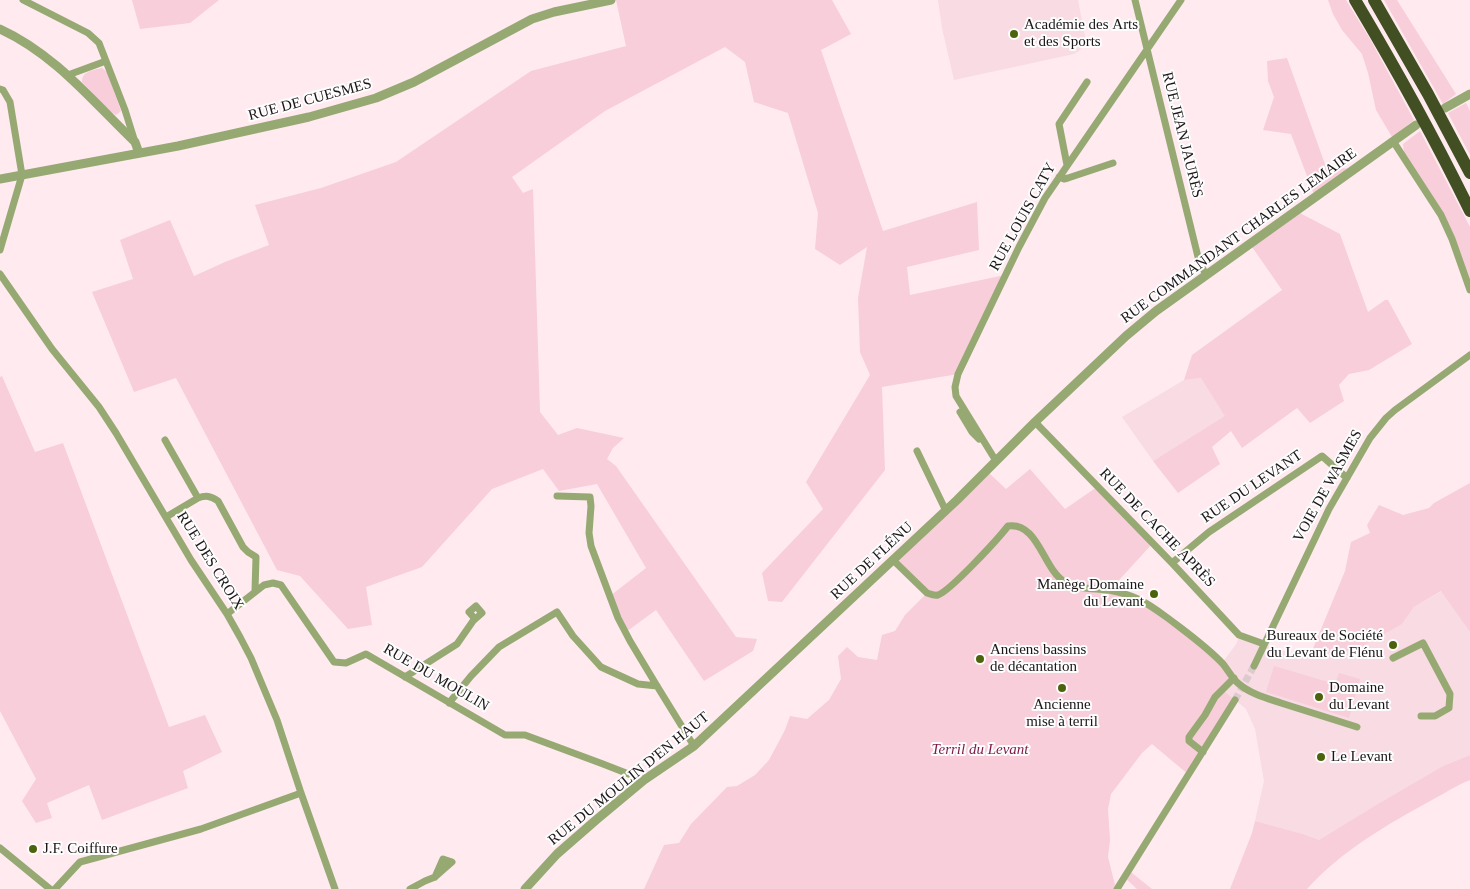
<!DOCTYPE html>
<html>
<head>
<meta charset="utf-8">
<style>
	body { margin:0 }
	canvas { display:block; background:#feeaef }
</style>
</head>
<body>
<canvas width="1470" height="889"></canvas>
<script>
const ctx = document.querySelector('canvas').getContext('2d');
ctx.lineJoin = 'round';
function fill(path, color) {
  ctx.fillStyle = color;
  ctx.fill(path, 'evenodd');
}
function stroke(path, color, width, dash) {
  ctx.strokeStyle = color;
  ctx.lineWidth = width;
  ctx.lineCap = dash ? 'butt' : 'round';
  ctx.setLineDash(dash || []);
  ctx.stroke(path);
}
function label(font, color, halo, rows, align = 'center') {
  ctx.font = font + ' Georgia,serif';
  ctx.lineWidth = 4;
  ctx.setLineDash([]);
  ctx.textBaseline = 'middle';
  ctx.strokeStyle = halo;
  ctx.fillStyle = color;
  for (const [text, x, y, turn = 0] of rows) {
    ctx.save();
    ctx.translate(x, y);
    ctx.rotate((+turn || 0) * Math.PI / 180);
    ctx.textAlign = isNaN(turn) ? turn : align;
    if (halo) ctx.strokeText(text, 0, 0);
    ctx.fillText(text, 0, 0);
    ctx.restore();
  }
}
const built = new Path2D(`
	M938,0H1078L1086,41L1079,51L1074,54L954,80L942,28Z
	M1201,378L1226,416L1153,461L1122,417L1184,380Z
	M1442,591L1470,632V755L1443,766L1376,805L1319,840L1303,834L1255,821L1264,781L1255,729L1246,709L1223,690L1222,663L1237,643L1239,635L1293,654L1308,657L1312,651L1324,653L1402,624L1414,607Z`);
const green = new Path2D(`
	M132,0H219L190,23L140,29Z
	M616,0H832L851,34L821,50L883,231L977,202L979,250L907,267L910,295L1005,275L958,374L882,387L885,470L782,602L768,601L762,573L823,509L806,482L870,375L860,352L858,298L867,247L840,265L815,249L818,213L788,113L754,102L745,62L725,47L605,111L512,177L523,193L533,189L540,412L558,435L577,428L624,438L613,448L607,459L616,466L736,637L757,639L753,651L704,681L656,610L626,632L610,596L646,568L597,484L559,491L543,469L492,489L422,567L366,587L372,625L348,629L300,576L277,570L176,378L134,392L92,292L133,279L120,240L170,220L194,276L225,262L269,245L255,205L321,188L396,162L531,71L626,46Z
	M1328,0H1346L1370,39L1414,120L1392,137L1376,110L1368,73L1362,54L1342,30L1333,14Z
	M1384,0H1397L1456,94L1443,104Z
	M1287,58L1326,167L1354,169L1315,197L1291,134L1263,130L1274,97L1268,81L1267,61Z
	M102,68L107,72L121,111L116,115L111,112L82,82C82,71 93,70 102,68Z
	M1466,103L1470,111V155L1448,113Z
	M1420,131L1470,227V290L1452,239L1405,159L1403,144Z
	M1296,211L1340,234L1368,312L1385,300H1388L1412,344L1369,370L1349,374L1339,385L1344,401L1310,423L1297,408L1242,448L1231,431L1212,447L1220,464L1178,493L1153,461L1225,416L1201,378L1184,380L1192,355L1282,290L1250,244Z
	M2,376L35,452L63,443L169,727L205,715L222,752L183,771L188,788L102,820L89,785L47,803L52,818L36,823L22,801L36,779L0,711V377Z
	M1030,469L1065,509L1097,487L1152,544L1110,590L1139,599L1192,637L1234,678L1223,690L1235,700L1189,775L1152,744L1142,753L1111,794L1108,809L1110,840L1108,857L1115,885L1113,889H644L664,845L679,843L691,824L727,787L737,786L755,775L769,760L785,730L790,716L807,719L829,700L841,679L838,656L847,647L858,657L877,660L882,635L895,631L905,615L927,593L893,560L988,472L1006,489Z
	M1470,483V632L1441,591L1414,607L1402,624L1355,650L1324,653L1312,651L1345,571L1351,542L1370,533L1367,525L1379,505L1403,515L1429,508L1434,503Z
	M1274,666L1335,684L1339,673L1360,679L1349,718L1266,692Z
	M1470,755V780C1457,785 1445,793 1432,800C1388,824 1341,851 1307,889H1230L1252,833L1255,821L1303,834L1319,840L1376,805L1443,766Z
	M1127,869L1152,889H1137L1123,876Z`);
const minorTunnel = new Path2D(`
	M1235,700L1254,666`);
const minor = new Path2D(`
	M23,0L88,33L99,43L125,110L135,142
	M1135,0L1199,261L1206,275
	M68,75L106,61
	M0,89L3,90L10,102L22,175L0,250
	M1393,141L1441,215L1452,239L1470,290
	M1067,165L1059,124L1087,82
	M1059,177L1064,179L1068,178L1113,163
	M0,274L52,349L99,407L116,433L191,560L227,614L240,637L251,658L277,720L301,793L335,889
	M960,412L972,432L979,439
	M1035,422L1172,563L1239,635L1264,644
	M165,440L198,498C206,495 211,496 218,501L243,547L248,552L256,557L255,591
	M917,451L946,511
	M996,461L956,396L955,387L958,374L1019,247L1045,198L1181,0
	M557,496L590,497L591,506L589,533L591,546L618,618L630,641L657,686L694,746
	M166,517L198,498
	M893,560L927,593C930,594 934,596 938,595C950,591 998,539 1008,526C1038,521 1044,571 1065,582C1079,590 1097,588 1113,591C1121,592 1131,596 1138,599C1151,605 1162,614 1173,622C1190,635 1208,648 1223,664C1228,670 1233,680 1239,684C1251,694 1266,698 1281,703C1306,711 1332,719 1357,727
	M1172,563L1209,532L1322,456L1347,478
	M227,614L264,585L273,583L281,585L334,662L346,663L366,654L505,735H525L603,764L644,780
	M1393,658L1423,643L1450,694L1449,708L1435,716H1421
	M1254,666L1329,509L1370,438L1386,418L1395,410L1470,355
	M405,677L457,644L473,621L482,613L476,606L469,612L475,619
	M449,703L471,676L499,647L557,612L573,636L601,667L638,684L657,686
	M1203,752L1189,741V737L1205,715L1215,697L1234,678
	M0,848L50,889
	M55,889L80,862L201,829L301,793
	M410,889L425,881L435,877L452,862L443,859L435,877
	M1117,889L1235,700`);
const tertiary = new Path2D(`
	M0,29C55,54 93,102 135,142L139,153
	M1445,108L1470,94
	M0,179L178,146L309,117L376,98L414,82L532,19L554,12L611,0
	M525,889L557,854L596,820L644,780L694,746L957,500L1035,422L1126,336L1156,311L1416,125`);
const motorway = new Path2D(`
	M1355,0C1396,69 1435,139 1470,211
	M1374,0L1428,94L1470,173`);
const markers = [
	[1014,34,5,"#4d620d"],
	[1154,594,5,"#4d620d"],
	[1393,645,5,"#4d620d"],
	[980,659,5,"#4d620d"],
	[1062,688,5,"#4d620d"],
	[1319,697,5,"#4d620d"],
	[1321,757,5,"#4d620d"],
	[33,849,5,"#4d620d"]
];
const poiNames = [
	["Académie des Arts",1024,25],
	["et des Sports",1024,42],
	["Manège Domaine",1144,585,"right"],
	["du Levant",1144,602,"right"],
	["Bureaux de Société",1383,636,"right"],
	["du Levant de Flénu",1383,653,"right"],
	["Anciens bassins",990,650],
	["de décantation",990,667],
	["Domaine",1329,688],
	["du Levant",1329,705],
	["Ancienne",1062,705,"center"],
	["mise à terril",1062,722,"center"],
	["Le Levant",1331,757],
	["J.F. Coiffure",43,849]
];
const streetNames = [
	["RUE DE CUESMES",310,100,-15],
	["RUE JEAN JAURÈS",1182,135,76],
	["RUE LOUIS CATY",1023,217,-61],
	["RUE COMMANDANT CHARLES LEMAIRE",1239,236,-36],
	["VOIE DE WASMES",1328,486,-61],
	["RUE DU LEVANT",1252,487,-34],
	["RUE DE CACHE APRÈS",1157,528,46],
	["RUE DES CROIX",210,561,58],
	["RUE DE FLÉNU",872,561,-43],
	["RUE DU MOULIN",436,678,30],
	["RUE DU MOULIN D'EN HAUT",629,779,-39]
];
const parkNames = [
	["Terril du Levant",980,750]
];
fill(built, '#f8dbe3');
fill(green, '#f8ceda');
stroke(minorTunnel, '#dccacf', 7, [7, 3.5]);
stroke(minor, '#97a973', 7);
stroke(tertiary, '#97a973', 9);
stroke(motorway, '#424f23', 12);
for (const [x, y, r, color] of markers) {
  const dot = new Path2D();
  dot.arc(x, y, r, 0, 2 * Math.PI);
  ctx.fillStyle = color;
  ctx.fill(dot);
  stroke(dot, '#fdfdfd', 2);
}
label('15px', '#1b1517', '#fdfdfd', poiNames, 'left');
label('15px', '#1b1517', '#fdfdfd', streetNames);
label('italic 15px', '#7f1947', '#fdfdfd', parkNames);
</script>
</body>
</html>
